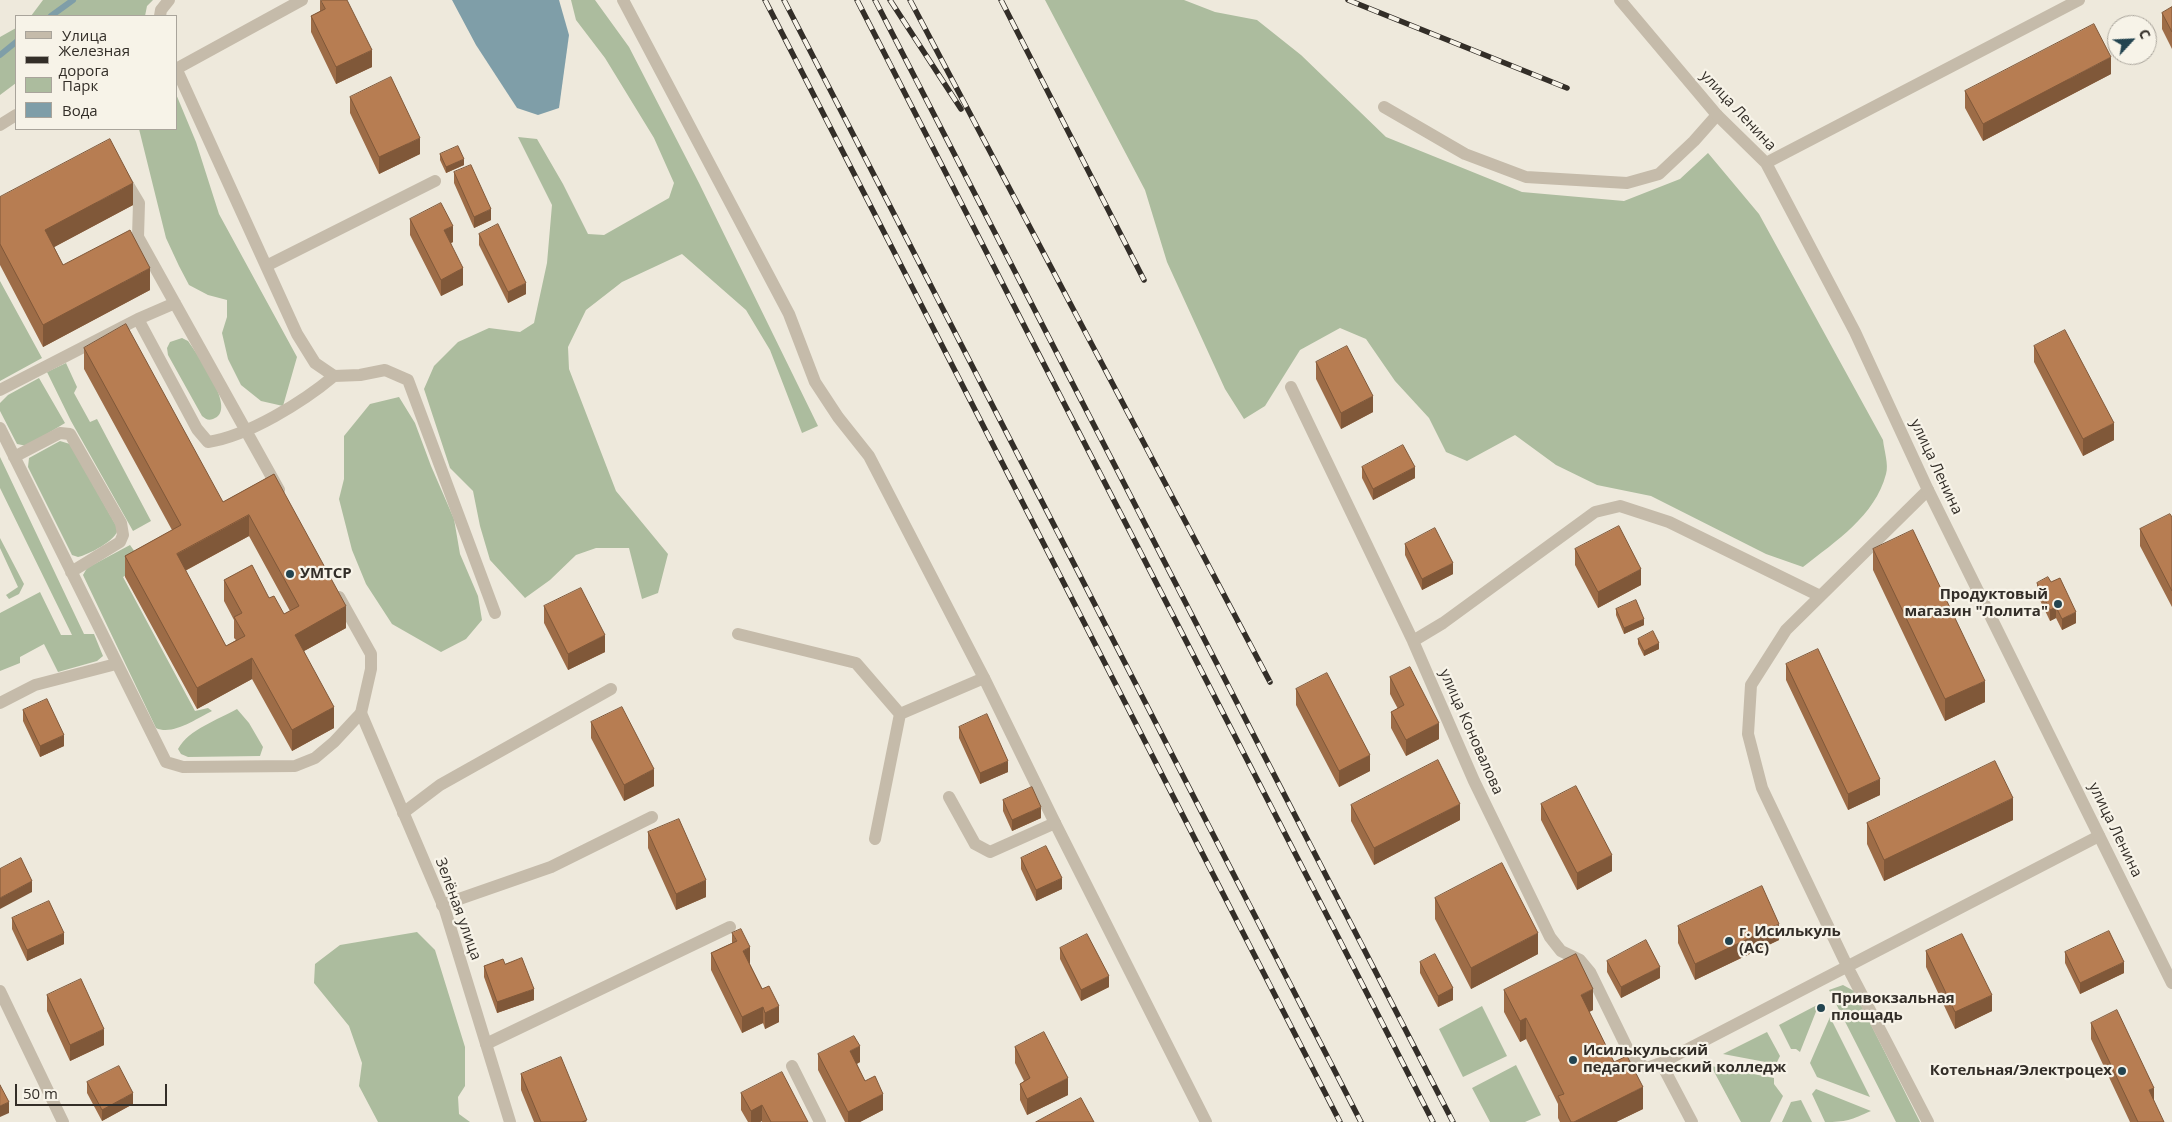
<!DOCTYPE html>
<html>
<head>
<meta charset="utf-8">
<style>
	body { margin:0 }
	#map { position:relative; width:2172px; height:1122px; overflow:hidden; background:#eee9dc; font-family:"Open Sans",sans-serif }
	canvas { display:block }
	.legend { position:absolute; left:15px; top:15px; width:162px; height:115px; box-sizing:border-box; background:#f7f3e8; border:1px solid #a9a49b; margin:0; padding:6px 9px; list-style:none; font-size:15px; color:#332e28 }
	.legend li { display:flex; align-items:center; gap:10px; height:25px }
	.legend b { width:25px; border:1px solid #a9a49b }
	.north { position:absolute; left:2107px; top:15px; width:50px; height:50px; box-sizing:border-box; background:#f7f3e8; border:1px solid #a9a49b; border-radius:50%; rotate:65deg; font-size:14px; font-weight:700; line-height:20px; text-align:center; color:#332e28 }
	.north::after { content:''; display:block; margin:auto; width:18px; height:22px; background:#234450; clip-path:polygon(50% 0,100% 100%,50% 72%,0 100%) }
	.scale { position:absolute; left:15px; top:1084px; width:152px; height:22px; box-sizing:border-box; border:2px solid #332e28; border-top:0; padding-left:6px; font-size:15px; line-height:18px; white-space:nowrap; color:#332e28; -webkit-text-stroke:4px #f7f3e8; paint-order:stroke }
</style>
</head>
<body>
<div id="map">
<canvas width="2172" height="1122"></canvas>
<ul class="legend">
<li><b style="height:6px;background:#c5bbaa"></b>Улица</li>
<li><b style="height:6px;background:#332e28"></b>Железная дорога</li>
<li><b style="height:14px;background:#acbc9e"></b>Парк</li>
<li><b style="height:14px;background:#7f9ea8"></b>Вода</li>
</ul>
<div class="north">С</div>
<div class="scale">50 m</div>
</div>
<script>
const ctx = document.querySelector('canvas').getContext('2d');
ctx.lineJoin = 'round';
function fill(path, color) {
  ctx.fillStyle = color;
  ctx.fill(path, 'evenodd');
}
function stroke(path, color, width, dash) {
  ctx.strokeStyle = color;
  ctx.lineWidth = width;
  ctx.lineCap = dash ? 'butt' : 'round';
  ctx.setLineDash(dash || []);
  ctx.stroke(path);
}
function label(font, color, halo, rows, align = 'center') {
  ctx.font = font + ' "Open Sans",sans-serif';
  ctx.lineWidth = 4.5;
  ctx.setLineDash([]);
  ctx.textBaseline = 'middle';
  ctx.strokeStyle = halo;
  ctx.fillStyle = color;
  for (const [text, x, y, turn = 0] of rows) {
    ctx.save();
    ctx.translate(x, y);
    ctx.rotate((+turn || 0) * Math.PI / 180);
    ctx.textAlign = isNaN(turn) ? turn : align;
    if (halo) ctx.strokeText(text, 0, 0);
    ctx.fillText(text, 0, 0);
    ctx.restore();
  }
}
const green = new Path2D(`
	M43,0H153L147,6L145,16H31Z
	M571,0H595L629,47L699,183L818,426L802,433L770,350L746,310L682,254L622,282L586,310L568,347L569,369L616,491L668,554L658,593L642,599L629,548H596L576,555L550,580L525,598L490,560L480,526L473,491L450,468L424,389L434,366L458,342L489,328L520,332L534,323L547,263L552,205L518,137L537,139L563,184L588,234L604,235L669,198L674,183L654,138L605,58L576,20Z
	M1045,0H1184L1215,12L1257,20L1301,55L1386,137L1522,192L1624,201L1680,179L1708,153L1759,214L1883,440C1884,450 1889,465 1886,474C1875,516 1836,541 1803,567L1766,554L1651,496L1597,485L1556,465L1515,435L1467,461L1446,452L1429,418L1395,381L1366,339L1340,328L1300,350L1265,406L1244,419L1225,389L1167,262L1145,190Z
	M16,28V83L0,95V37Z
	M176,94L196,142L219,214L297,357L283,406L261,401L241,385L228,359L222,333L227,317V300L208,295L189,285L179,266L166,238L139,129H176Z
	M0,281L42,358L0,381Z
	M182,338L188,341C197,354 239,411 213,419C208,421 206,419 202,416L168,355L167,348L170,342Z
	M66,363L77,387L74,393L90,422L97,419L151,521L133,531L71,421L47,372Z
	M39,378L65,423L27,446L17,444L0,411V403L8,395Z
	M399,397L415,423L431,466L454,519L460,554L478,596L482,620L466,639L441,652L392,624L366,584L352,550L339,499L344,479V436L370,404Z
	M60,441L70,444L118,529C117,540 88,555 78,557L72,555L28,467L29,458Z
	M0,457L84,634H94L103,656L97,661L58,672L44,644L20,657V663L0,671V613L40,592L61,635H72L0,488Z
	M0,538L24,584L19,594L9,599L6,595L18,587L0,548Z
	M130,545L135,552L157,557L123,577L195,711L208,708L212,711C197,718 173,736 156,728L83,575L87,568Z
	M237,709L249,723L263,747L260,756L188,757L181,754L178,749C189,729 218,720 237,709Z
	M417,932L435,950L465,1047V1086L458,1097L459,1114L470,1122H378L359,1086L362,1063L349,1026L314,983L315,964L340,945Z
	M1843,985L1854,991L1920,1122H1896L1829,990Z
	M1819,1004L1800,1052L1796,1049H1791L1779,1025Z
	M1482,1006L1507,1056L1463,1077L1439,1029Z
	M1830,1017L1870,1097L1817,1077L1810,1063Z
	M1767,1032L1780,1056L1776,1064L1723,1054Z
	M1516,1065L1541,1115L1525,1122H1490L1472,1088Z
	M1711,1066L1774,1078V1084L1783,1096L1770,1122H1741Z
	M1816,1089L1871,1111C1851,1120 1846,1122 1825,1122L1812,1094Z
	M1801,1100L1812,1122H1782L1791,1102Z`);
const water = new Path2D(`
	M452,0H559L569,35L559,108L538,115L517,108L476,45Z`);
const stream = new Path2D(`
	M51,16L73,0
	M0,55L16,42`);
const service = new Path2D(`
	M160,16L161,10L169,0
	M176,68L297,334L315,363L334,376L360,375L385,370L408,380L495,613
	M176,69L302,0
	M1384,107L1465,154L1526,177L1627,183L1659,174L1694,141L1717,115
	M0,125L16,115
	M124,178L139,203L138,237L279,490
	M266,266L435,181
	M175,303L138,319L197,429L208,442C248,436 303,402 334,376
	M0,390L138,319
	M0,428L166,762L183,767L295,766L315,758L334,742L361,713L371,669V654L339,597
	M14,457L60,433L70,434L121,523L123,535L120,542L71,572
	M738,634L856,663L900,714L875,839
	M0,703L35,685L116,664
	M900,714L984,678
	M949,797L975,844L990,852L1055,823
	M403,813L440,785L611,689
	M442,905L551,867L652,817
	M486,1044L730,927`);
const minor = new Path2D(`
	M623,0L789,314L815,382L838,417L869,456L984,678L1055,823L1206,1122
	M1291,387L1413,641L1474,781L1550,937L1561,951L1580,960L1590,972L1633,1060L1647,1068L1661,1063L2099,836
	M1928,490L1786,630L1751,685L1748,734L1762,788L1849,970L1928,1122
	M1413,641L1443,623L1595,512L1620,506L1669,522L1820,596
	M361,713L445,910L510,1122
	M0,991L63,1122
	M1661,1063L1692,1122
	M792,1066L820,1122`);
const tertiary = new Path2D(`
	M1620,0L1717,115L1766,163L1855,332L1928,490L2172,983
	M1766,163L2079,0`);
const rail = new Path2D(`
	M765,0L1340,1122
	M784,0L1361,1122
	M857,0L1433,1122
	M875,0L1453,1122
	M890,0L961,109
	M910,0L1270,682
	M1001,0L1144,280
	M1348,0L1567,88`);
const wall = new Path2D(`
	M320,0L372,67L336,84L311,32V16L320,11Z
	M2172,7V49L2162,29V13Z
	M2111,74L1983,141L1965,108V91Z
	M350,97L420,154L379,174L350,113Z
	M440,154L464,165L446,173L440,160Z
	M454,172L491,220L474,228L454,183Z
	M0,197L133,205L54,247L63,265L150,290L43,347L0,265Z
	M410,219L453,242L451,243L463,285L441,296L410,235Z
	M479,234L526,294L508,303L479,245Z
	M2034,346L2114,440L2083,456L2034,362Z
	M84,348L223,502L274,474L346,628L304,651L334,728L292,751L252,679L197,709L125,577V556L172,530L84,369ZM249,536L290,611L284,614L269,598L224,580V601L234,620V638L236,640L226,646L185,571Z
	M1316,362L1373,412L1341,429L1316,379Z
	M1362,467L1415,478L1373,500L1362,478Z
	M2172,517V607L2140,546V529Z
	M1405,544L1453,574L1422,590L1405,555Z
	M1575,549L1641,585L1598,608L1575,565Z
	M1873,549L1985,702L1945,721L1873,570Z
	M2037,583L2076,623L2062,630L2056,618L2050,621L2037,594Z
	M544,606L605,652L568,670L544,623Z
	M1616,609L1644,625L1624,634L1616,615Z
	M1638,639L1659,649L1644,656L1638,644Z
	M1786,664L1880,795L1848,810L1786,680Z
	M1390,677L1439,739L1406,756L1391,728V712L1398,709L1390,694Z
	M1296,689L1370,771L1339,787L1296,705Z
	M23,710L64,746L40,757L23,721Z
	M591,722L654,786L624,801L591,738Z
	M959,727L1008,772L980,784L959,738Z
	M1003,800L1041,818L1012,831L1003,811Z
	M1541,804L1612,871L1577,890L1541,820Z
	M1351,805L1460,820L1374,865L1351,821Z
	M2013,820L1884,881L1867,844V823Z
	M648,832L706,897L676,910L648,848Z
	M1021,858L1062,889L1036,901L1021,869Z
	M1435,898L1538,954L1471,989L1435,919Z
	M12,918L64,944L27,961L12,929Z
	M1678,926L1779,940L1695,980L1678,943Z
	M732,933L750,963V964L779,1022L765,1029L763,1023L742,1033L711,970V953L732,943Z
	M1060,948L1109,987L1081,1001L1060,959Z
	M1926,951L1992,1011L1955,1029L1926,967Z
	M2065,952L2124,973L2080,994L2065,963Z
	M1607,961L1660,978L1621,998L1607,972Z
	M1420,962L1453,1000L1438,1007L1420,973Z
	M505,964L534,1000L497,1013L484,977V966Z
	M1504,990L1593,1010L1589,1012L1614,1062L1643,1109L1616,1122H1560L1558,1118V1104L1526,1039L1520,1042L1504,1012Z
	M47,995L104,1045L70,1061L47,1011Z
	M2091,1023L2164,1122H2130L2091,1039Z
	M1015,1047L1068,1095L1027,1115L1020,1100V1084L1024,1081L1015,1063Z
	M818,1054L860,1062L857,1064L865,1081L883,1110L860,1122H845L818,1070Z
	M521,1074L587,1122H534L521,1090Z
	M87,1082L133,1104L102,1121L87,1093Z
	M741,1093L808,1122H762V1121L760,1122H748L741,1110Z`);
const shadedWall = new Path2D(`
	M372,50V67L336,84V67Z
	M2111,57V74L1983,141V124Z
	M420,138V154L379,174V157Z
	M464,159V165L446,173V167Z
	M133,183V205L45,252V230Z
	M491,209V220L474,228V217Z
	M453,226V242L444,246V230Z
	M150,268V290L43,347V325Z
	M463,268V285L441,296V280Z
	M526,283V294L508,303V292Z
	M1373,396V412L1341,429V413Z
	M2114,423V440L2083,456V439Z
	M1415,467V478L1373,500V489Z
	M249,515V536L177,575V554Z
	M1453,563V574L1422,590V579Z
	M1641,569V585L1598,608V592Z
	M346,606V628L295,656V635Z
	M2056,607V618L2050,621V610Z
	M2076,612V623L2062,630V619Z
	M1644,619V625L1624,634V628Z
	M605,635V652L568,670V654Z
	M1659,643V649L1644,656V651Z
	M252,658V679L197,709V688Z
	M1985,681V702L1945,721V699Z
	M334,707V728L292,751V730Z
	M1439,723V739L1406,756V740Z
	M64,735V746L40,757V746Z
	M1370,755V771L1339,787V771Z
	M1008,761V772L980,784V773Z
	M654,769V786L624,801V785Z
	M1880,779V795L1848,810V794Z
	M2013,798V820L1884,881V860Z
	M1460,804V820L1374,865V848Z
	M1041,807V818L1012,831V820Z
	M1612,855V871L1577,890V873Z
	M1062,878V889L1036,901V890Z
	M706,880V897L676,910V894Z
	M32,881V892L0,909V898Z
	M1779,924V940L1695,980V964Z
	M64,933V944L27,961V950Z
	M1538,933V954L1471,989V968Z
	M750,947V963L743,967V951Z
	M2124,962V973L2080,994V983Z
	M1660,967V978L1621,998V987Z
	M1109,976V987L1081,1001V990Z
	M1453,988V1000L1438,1007V996Z
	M534,989V1000L497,1013V1002Z
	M1593,989V1010L1581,1016V995Z
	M1992,995V1011L1955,1029V1012Z
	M779,1006V1022L765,1029V1013Z
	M763,1007V1023L742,1033V1017Z
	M1526,1018V1039L1520,1042V1021Z
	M104,1029V1045L70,1061V1045Z
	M860,1046V1062L850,1067V1051Z
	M1068,1078V1095L1027,1115V1099Z
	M1643,1087V1109L1616,1122H1574Z
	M2154,1088V1104L2149,1090Z
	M133,1093V1104L102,1121V1110Z
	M883,1094V1110L860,1122H848V1112Z
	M9,1102V1113L0,1117V1106Z
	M762,1105V1121L760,1122H751V1111Z`);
const building = new Path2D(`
	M321,0H347L372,50L336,67L311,16L325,9Z
	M2172,7V32L2162,13Z
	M2094,24L2111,57L1983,124L1965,91Z
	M391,77L420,138L379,157L350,97Z
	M110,139L133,183L45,230L63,265L130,230L150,268L43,325L0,244V197Z
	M458,146L464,159L446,167L440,154Z
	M471,165L491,209L474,217L454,172Z
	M441,203L453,226L444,230L463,268L441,280L410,219Z
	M498,224L526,283L508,292L479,234Z
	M126,324L223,502L274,474L346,606L295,635L334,707L292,730L252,658L197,688L125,556L181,525L84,348ZM249,515L299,606L284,614L274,596L269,598L252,565L224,580L242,613L234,617L245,636L226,646L177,554Z
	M2065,330L2114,423L2083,439L2034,346Z
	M1347,346L1373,396L1341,413L1316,362Z
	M1403,445L1415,467L1373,489L1362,467Z
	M2170,514L2172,517V591L2140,529Z
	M1619,526L1641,569L1598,592L1575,549Z
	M1435,528L1453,563L1422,579L1405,544Z
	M1913,530L1985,681L1945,699L1873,549Z
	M2048,577L2051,582L2060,578L2076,612L2062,619L2056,607L2050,610L2037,583Z
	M581,588L605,635L568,654L544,606Z
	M1636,600L1644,619L1624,628L1616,609Z
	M1653,631L1659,643L1644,651L1638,639Z
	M1818,649L1880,779L1848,794L1786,664Z
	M1410,667L1439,723L1406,740L1391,712L1404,705L1390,677Z
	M1327,673L1370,755L1339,771L1296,689Z
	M47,699L64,735L40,746L23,710Z
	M622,707L654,769L624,785L591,722Z
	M987,714L1008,761L980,773L959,727Z
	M1438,760L1460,804L1374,848L1351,805Z
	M1995,761L2013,798L1884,860L1867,823Z
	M1576,786L1612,855L1577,873L1541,804Z
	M1032,787L1041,807L1012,820L1003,800Z
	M679,819L706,880L676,894L648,832Z
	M1046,846L1062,878L1036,890L1021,858Z
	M21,858L32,881L0,898V869Z
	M1502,863L1538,933L1471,968L1435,898Z
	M1762,886L1779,924L1695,964L1678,926Z
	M49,901L64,933L27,950L12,918Z
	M741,929L750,947L743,951L762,989L769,986L779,1006L765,1013L763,1007L742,1017L711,953L737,941L732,933Z
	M2109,931L2124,962L2080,983L2065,952Z
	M1087,934L1109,976L1081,990L1060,948Z
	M1962,934L1992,995L1955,1012L1926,951Z
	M1646,940L1660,967L1621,987L1607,961Z
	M1435,954L1453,988L1438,996L1420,962Z
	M1576,954L1593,989L1581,995L1614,1062L1627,1056L1643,1087L1574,1122H1571L1558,1096L1564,1094L1526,1018L1520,1021L1504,990Z
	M522,958L534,989L497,1002L484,966L503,959L505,964Z
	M81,979L104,1029L70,1045L47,995Z
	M2117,1010L2154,1088L2149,1090L2164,1122H2138L2091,1023Z
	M1044,1032L1068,1078L1027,1099L1020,1084L1030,1078L1015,1047Z
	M854,1036L860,1046L850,1051L865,1081L875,1076L883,1094L848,1112L818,1054Z
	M561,1057L587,1120L582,1122H541L521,1074Z
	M119,1066L133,1093L102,1110L87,1082Z
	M782,1072L808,1122H771L762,1105L751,1111L741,1093Z
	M0,1085L9,1102L0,1106Z
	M1081,1098L1094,1122H1036Z`);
const markers = [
	[290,574,5,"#234450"],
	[2058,604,5,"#234450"],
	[1729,941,5,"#234450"],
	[1821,1008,5,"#234450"],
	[1573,1060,5,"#234450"],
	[2122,1071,5,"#234450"]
];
const streetNames = [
	["улица Ленина",1738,111,47],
	["улица Ленина",1936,467,65],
	["улица Коновалова",1471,732,66],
	["улица Ленина",2115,830,64],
	["Зелёная улица",458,909,70]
];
const poiNames = [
	["УМТСР",300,574],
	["Продуктовый",2048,595,"right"],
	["магазин \"Лолита\"",2048,612,"right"],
	["г. Исилькуль",1739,932],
	["(АС)",1739,949],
	["Привокзальная",1831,999],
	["площадь",1831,1016],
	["Исилькульский",1583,1051],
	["педагогический колледж",1583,1068],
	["Котельная/Электроцех",2112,1071,"right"]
];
fill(green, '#acbc9e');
fill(water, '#7f9ea8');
stroke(stream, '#7f9ea8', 6);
stroke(service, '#c5bbaa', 12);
stroke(minor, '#c5bbaa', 12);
stroke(tertiary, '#c5bbaa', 12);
stroke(rail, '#332e28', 5.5);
stroke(rail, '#f7f3e8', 4, [11]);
fill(wall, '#9d6c47');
fill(shadedWall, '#805839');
fill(building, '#b77d52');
stroke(building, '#805839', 1);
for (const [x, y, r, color] of markers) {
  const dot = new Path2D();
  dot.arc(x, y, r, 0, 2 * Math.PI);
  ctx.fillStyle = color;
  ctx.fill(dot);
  stroke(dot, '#f7f3e8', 2);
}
label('15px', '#332e28', '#f7f3e8', streetNames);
label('bold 15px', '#332e28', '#f7f3e8', poiNames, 'left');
</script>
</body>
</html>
